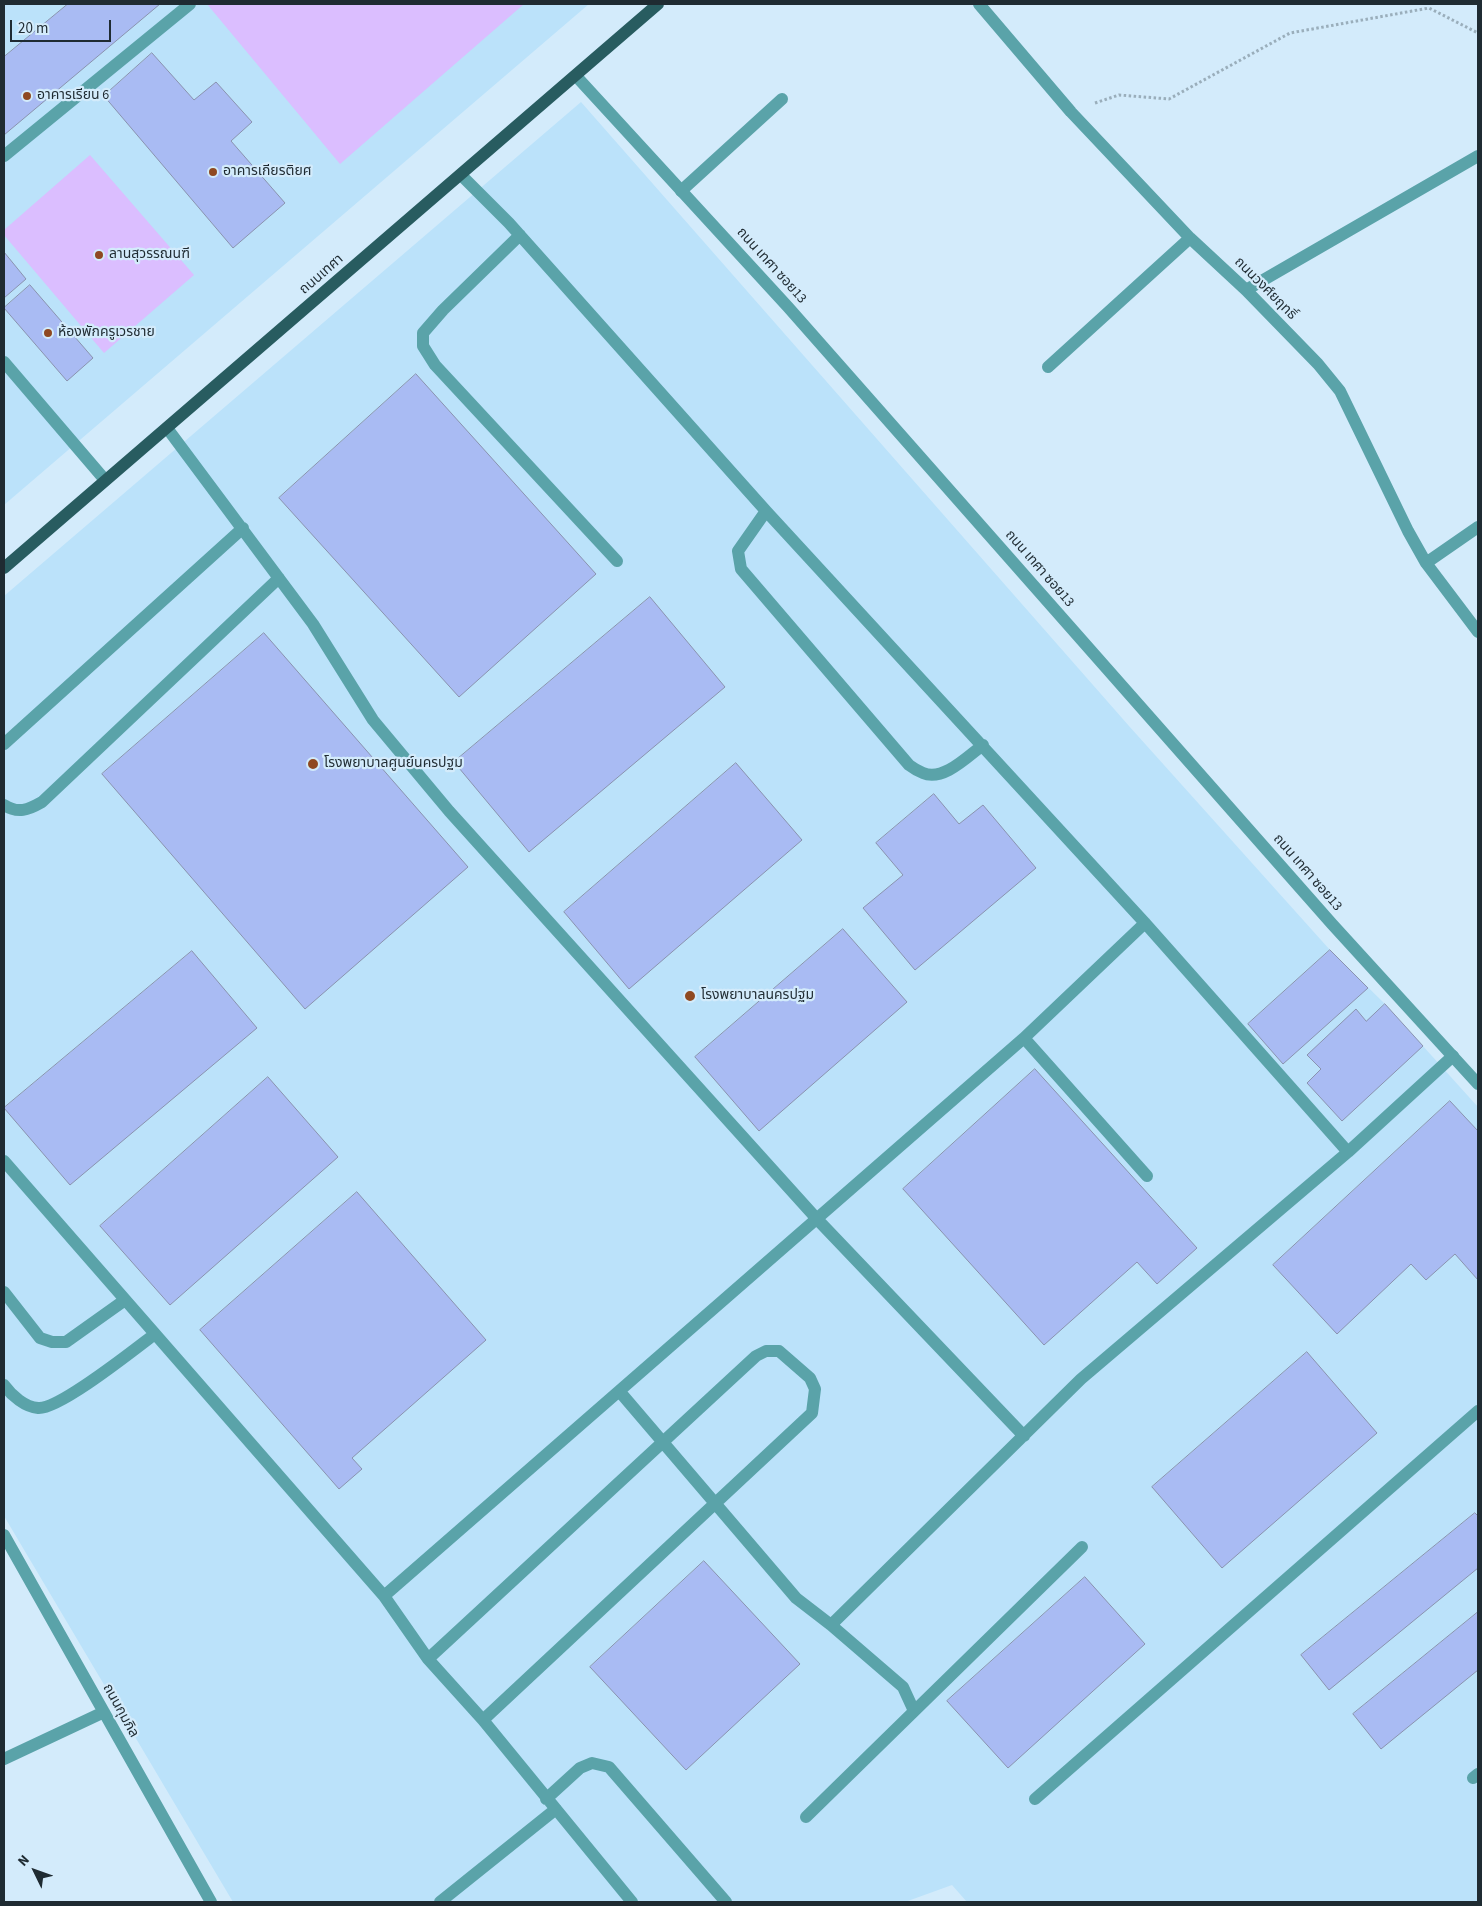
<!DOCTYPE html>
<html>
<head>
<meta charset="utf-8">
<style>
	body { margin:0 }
	#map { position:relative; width:1482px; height:1906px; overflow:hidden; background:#d3ebfb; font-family:"Source Sans 3",sans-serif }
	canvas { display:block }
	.frame { position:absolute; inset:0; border:5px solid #1f2b32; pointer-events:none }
	.north { position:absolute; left:10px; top:1846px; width:50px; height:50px; -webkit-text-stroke:4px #d3ebfb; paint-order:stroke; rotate:312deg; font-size:14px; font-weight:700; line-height:20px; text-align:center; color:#1f2b32 }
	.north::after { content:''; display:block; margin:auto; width:18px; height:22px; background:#1f2b32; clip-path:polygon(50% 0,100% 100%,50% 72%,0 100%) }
	.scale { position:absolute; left:10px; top:20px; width:101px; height:22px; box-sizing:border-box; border:2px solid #1f2b32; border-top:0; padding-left:6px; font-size:15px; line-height:18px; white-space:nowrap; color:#1f2b32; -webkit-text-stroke:4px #d3ebfb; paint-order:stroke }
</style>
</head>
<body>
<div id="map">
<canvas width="1482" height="1906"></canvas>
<div class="frame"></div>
<div class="north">N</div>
<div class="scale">20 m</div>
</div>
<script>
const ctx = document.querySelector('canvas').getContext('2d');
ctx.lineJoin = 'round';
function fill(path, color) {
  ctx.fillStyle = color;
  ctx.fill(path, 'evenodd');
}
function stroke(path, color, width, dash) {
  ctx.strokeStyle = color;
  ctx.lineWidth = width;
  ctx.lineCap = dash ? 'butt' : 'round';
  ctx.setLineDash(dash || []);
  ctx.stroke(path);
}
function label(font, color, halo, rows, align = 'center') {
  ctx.font = font + ' "Source Sans 3","Noto Sans Thai",sans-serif';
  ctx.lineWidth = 4.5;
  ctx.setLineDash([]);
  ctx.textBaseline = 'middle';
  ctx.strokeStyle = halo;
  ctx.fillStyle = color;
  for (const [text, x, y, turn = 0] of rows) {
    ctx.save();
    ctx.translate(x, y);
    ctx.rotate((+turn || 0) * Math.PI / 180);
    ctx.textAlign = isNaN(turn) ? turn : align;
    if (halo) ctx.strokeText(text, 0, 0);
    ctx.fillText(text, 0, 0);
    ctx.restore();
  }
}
const built = new Path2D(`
	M4,4H589L4,505Z
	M581,102L1129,726L1330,950L1385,1004L1478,1107V1902H967L952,1885L905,1902H233L4,1516V596Z`);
const green = new Path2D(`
	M207,4H524L340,164Z
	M90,155L194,275L104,353L4,235V230Z`);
const building = new Path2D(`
	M68,4H160L4,135V57Z
	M152,53L194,100L216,82L252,122L231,141L285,203L233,248L104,96Z
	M4,252L26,279L4,298Z
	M30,285L93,358L67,381L4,308Z
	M416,374L596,574L459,697L279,498Z
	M650,597L725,687L529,852L454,762Z
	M264,633L468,867L305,1009L102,774Z
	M736,763L802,840L629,989L564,912Z
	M934,794L959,824L983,805L1036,868L915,970L863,908L903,875L876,843Z
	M843,929L907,1002L759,1131L695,1057Z
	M1330,950L1368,988L1283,1064L1248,1024Z
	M192,951L257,1028L70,1185L4,1108Z
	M1385,1004L1423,1046L1342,1121L1307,1083L1321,1069L1307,1055L1356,1009L1366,1021Z
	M1035,1069L1197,1248L1157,1284L1137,1262L1044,1345L903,1189Z
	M268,1077L338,1157L170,1305L100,1226Z
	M1450,1101L1478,1131V1280L1455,1254L1426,1280L1411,1264L1337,1334L1273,1265Z
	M357,1192L486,1340L352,1458L362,1469L339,1489L200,1330Z
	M1307,1352L1377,1433L1222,1568L1152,1487Z
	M1475,1513L1478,1516V1568L1329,1690L1301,1655Z
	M704,1561L800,1664L686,1770L590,1667Z
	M1085,1577L1145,1644L1008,1768L947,1701Z
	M1478,1612V1670L1381,1749L1353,1714Z`);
const path = new Path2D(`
	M1095,103L1119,95L1169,99L1290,33L1429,8L1478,33`);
const lane = new Path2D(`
	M4,156L190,4
	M462,176L509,223L766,511L1145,923L1348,1152
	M681,191L782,99
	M520,235L443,310L423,333V346L435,365L617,561
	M4,362L105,480
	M167,428L313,624L373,720L449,811L816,1218L1024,1436
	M766,511L738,551L741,569L909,765C913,768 918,771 923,773C943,782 968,756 983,745
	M4,744L243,528
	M4,805C18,814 28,810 42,802L279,578
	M1024,1038L1147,1176
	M4,1161L384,1596L428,1659L483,1720L632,1902
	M4,1292L40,1338L52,1342H66L125,1300
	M4,1385C12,1396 25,1407 38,1408C59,1410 135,1349 155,1334
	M620,1392L796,1598L831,1625L1081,1379L1348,1152L1453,1056
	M384,1596L1024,1038L1145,923
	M831,1625L903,1687L914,1711
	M428,1659L756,1356L766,1351H779L810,1378L815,1389L812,1413L483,1720
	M1473,1778L1478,1774
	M546,1799L580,1768L592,1763L609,1767L726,1902
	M806,1817L1082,1547
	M440,1902L556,1809`);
const street = new Path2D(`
	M979,4L1071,112L1190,238L1246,290L1318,364L1340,391L1408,531L1426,563L1478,632
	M576,76L788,307L1332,924L1478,1084
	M1246,290L1478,156
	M1048,367L1190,238
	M1426,563L1478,527
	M4,1535L211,1902
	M4,1759L104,1712
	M1035,1799L1478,1411`);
const primary = new Path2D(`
	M4,568L658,4`);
const markers = [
	[27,96,5,"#8f4921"],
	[213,172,5,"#8f4921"],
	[99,255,5,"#8f4921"],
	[48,333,5,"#8f4921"],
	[313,764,6,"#8f4921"],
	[690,996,6,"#8f4921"]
];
const poiNames = [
	["อาคารเรียน 6",37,96],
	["อาคารเกียรติยศ",223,172],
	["ลานสุวรรณนฑี",109,255],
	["ห้องพักครูเวรชาย",58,333],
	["โรงพยาบาลศูนย์นครปฐม",324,764],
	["โรงพยาบาลนครปฐม",701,996]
];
const streetNames = [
	["ถนน เทศา ซอย13",771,266,48],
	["ถนนเทศา",322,275,-41],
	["ถนนวงศ์ยฤทธิ์",1265,289,45],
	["ถนน เทศา ซอย13",1039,569,49],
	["ถนน เทศา ซอย13",1307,873,49],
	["ถนนกุมภิล",120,1711,61]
];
fill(built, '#bbe2fa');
fill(green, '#dbbeff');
fill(building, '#a9bbf3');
stroke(building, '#8a93af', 1);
stroke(path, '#9aaebb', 3, [2.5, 2.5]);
stroke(lane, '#5aa3a9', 12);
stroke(street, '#5aa3a9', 12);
stroke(primary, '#285c60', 12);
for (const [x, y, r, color] of markers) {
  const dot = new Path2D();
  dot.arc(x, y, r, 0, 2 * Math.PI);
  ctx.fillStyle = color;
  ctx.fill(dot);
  stroke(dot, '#d3ebfb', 2);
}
label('14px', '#1f2b32', '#d3ebfb', poiNames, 'left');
label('14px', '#1f2b32', '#d3ebfb', streetNames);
</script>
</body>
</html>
